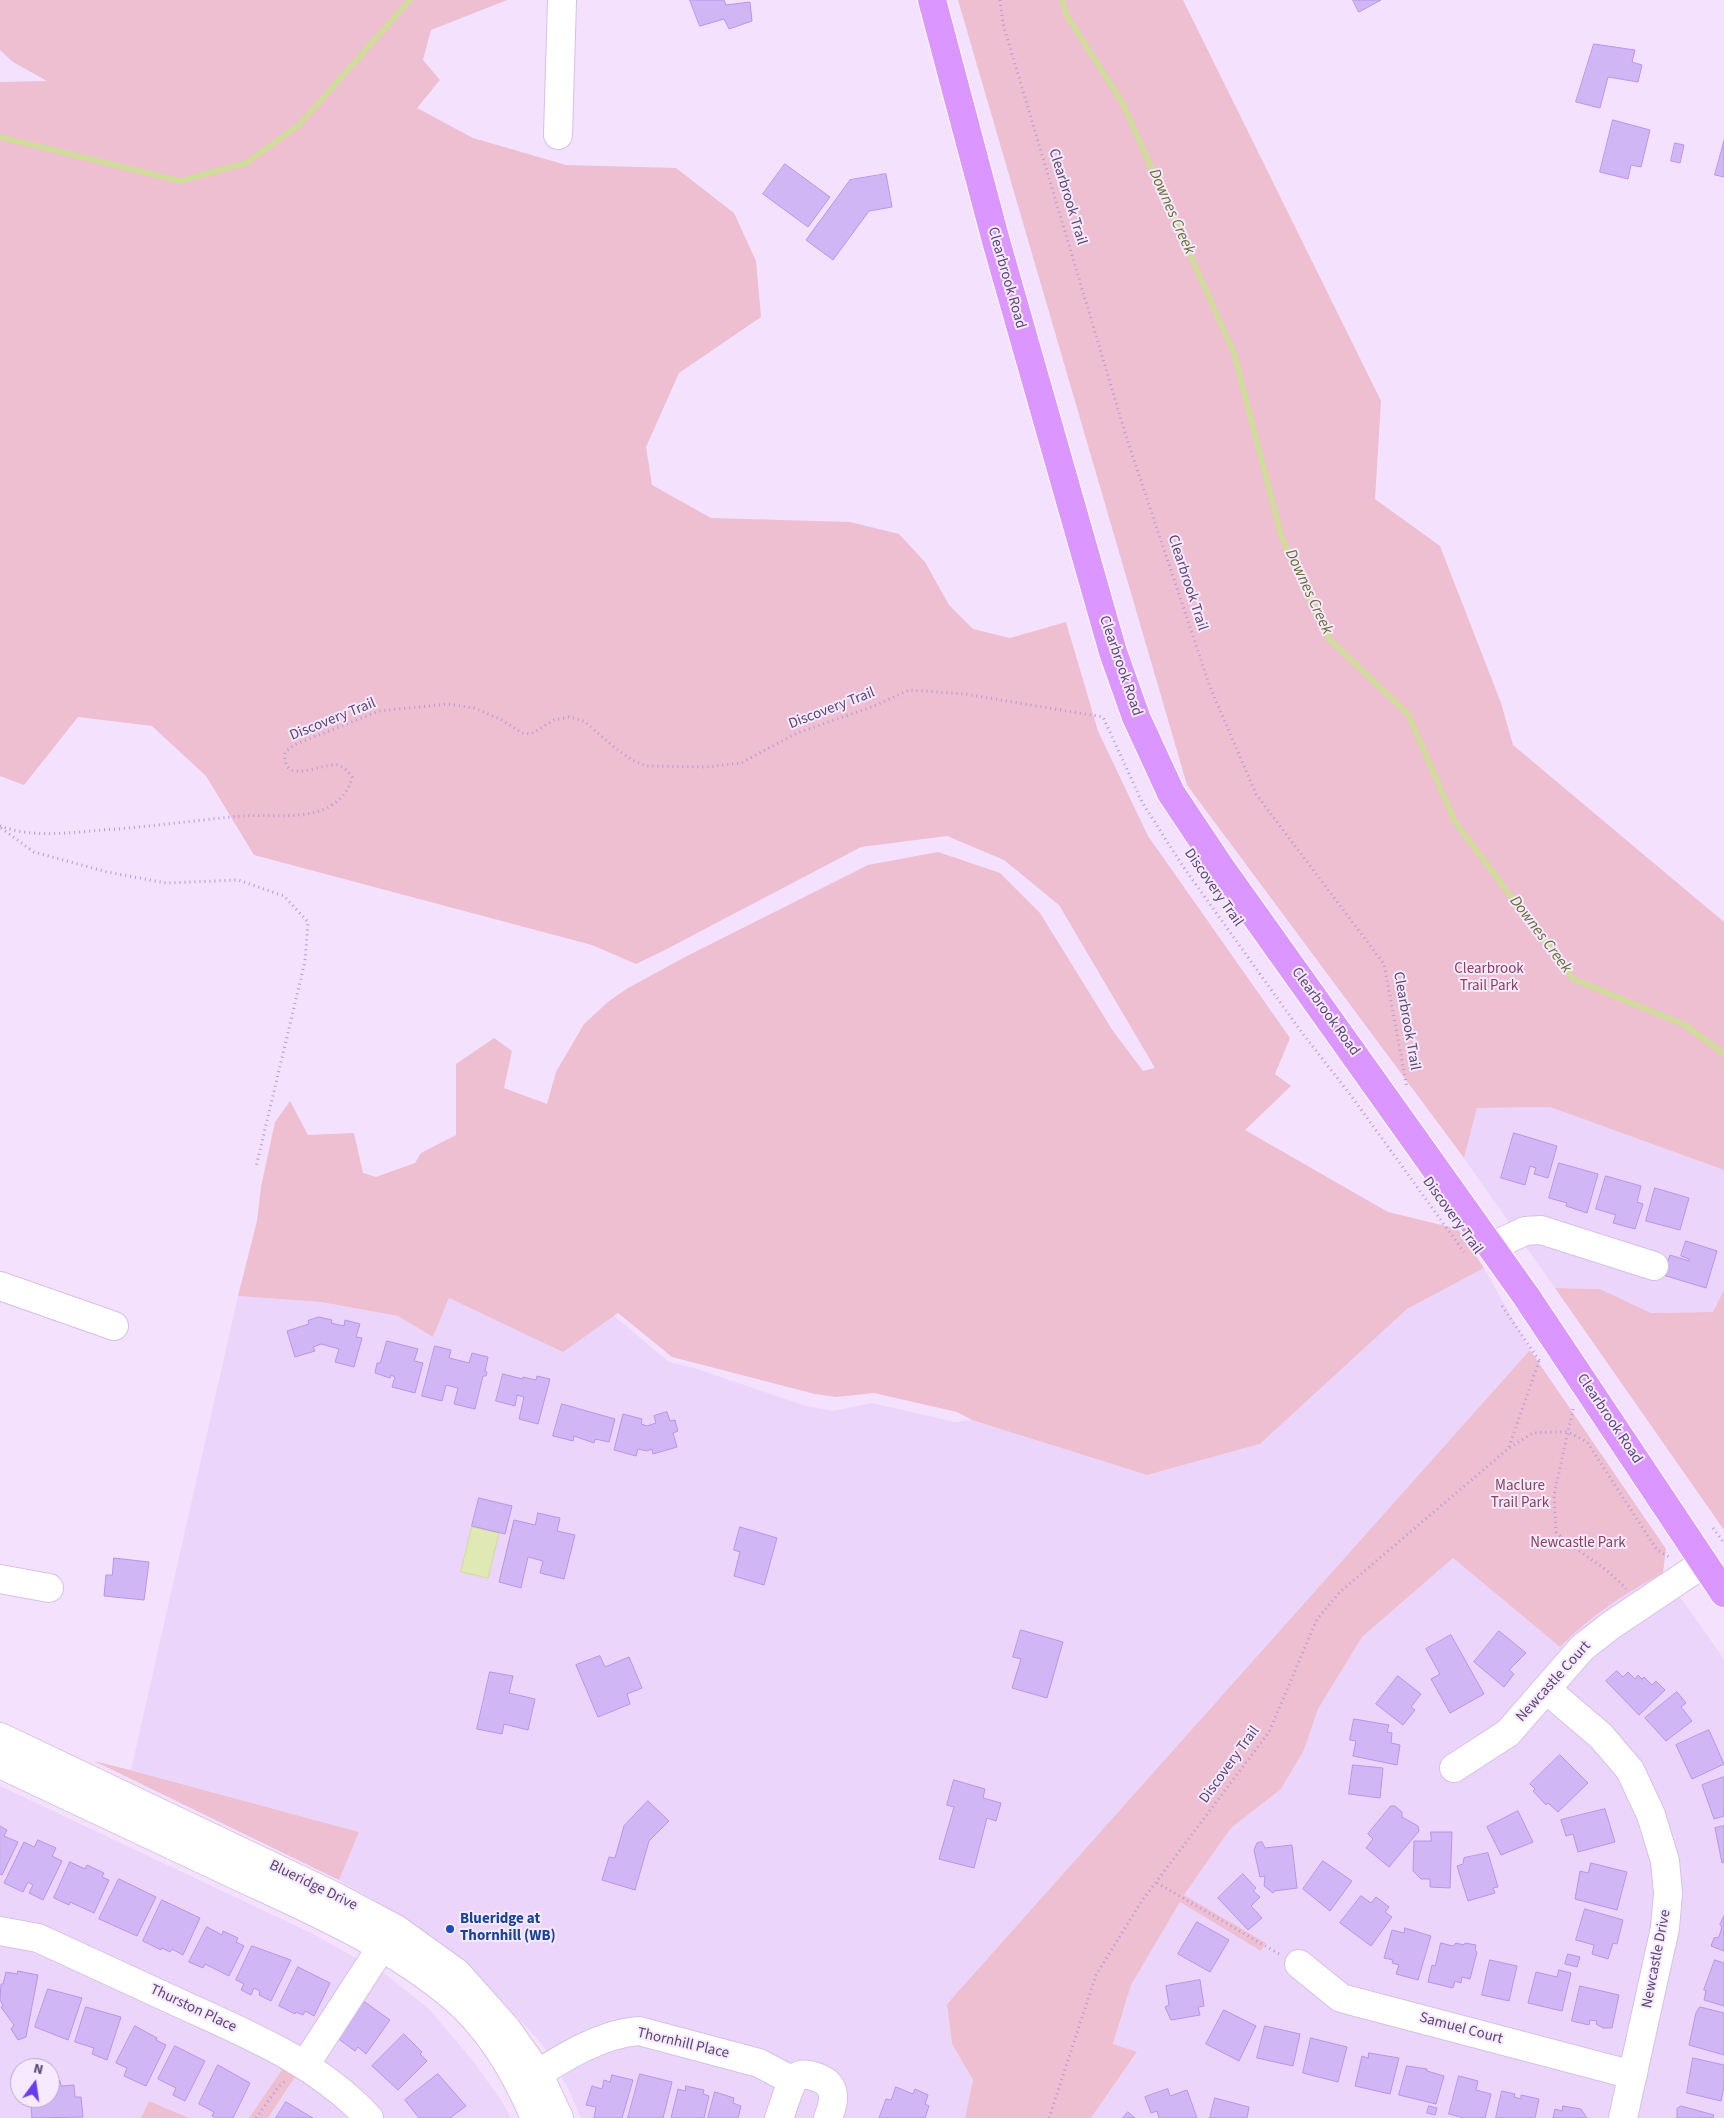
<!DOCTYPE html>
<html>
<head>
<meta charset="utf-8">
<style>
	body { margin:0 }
	#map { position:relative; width:1724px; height:2118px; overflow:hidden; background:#f4e1fe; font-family:"Source Sans 3",sans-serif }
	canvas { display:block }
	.north { position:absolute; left:10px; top:2058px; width:50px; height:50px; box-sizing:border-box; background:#f7e9ff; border:1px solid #b8a8c9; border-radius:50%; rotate:14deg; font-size:14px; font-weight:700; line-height:20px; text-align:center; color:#594677 }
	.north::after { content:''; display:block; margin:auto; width:18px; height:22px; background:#693cf3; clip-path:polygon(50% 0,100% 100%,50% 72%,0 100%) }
</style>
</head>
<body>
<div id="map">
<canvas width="1724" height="2118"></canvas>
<div class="north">N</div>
</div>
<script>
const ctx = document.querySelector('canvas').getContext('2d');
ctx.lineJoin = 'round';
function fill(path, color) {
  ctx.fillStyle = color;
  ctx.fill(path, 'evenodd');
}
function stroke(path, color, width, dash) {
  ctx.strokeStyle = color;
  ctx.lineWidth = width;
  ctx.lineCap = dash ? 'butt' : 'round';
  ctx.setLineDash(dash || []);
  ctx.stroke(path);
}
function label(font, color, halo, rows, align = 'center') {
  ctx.font = font + ' "Source Sans 3",sans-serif';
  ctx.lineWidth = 4;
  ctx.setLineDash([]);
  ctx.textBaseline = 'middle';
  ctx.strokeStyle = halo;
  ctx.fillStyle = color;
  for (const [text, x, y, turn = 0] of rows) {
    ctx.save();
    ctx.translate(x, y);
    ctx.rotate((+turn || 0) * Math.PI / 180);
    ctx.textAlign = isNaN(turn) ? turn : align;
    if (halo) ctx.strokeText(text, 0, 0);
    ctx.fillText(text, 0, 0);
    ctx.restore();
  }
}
const residential = new Path2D(`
	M1550,1107L1724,1170V1290L1713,1312L1651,1313L1600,1289L1555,1288L1464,1158L1477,1108Z
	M1484,1268L1530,1350L947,2004L952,2044L973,2080L965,2118H581L569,2090L542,2044L469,1965L400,1915L339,1880L359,1832L131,1770L238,1296L321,1302L398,1316L433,1337L449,1298L563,1351L613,1315L669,1362L694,1368L806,1406L833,1411L872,1403L955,1422L972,1420L1147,1475L1260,1444L1407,1309Z
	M1453,1558L1560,1647L1577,1630L1625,1593L1663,1573L1724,1659V2118H1091L1137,2053L1113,2045L1131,1985L1180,1902L1262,1951L1266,1943L1184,1895L1231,1828L1281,1789L1304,1750L1318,1709L1362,1637Z
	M0,1786L309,1932L385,1974L429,2009L473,2061L501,2100L511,2118H268L305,2063L292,2056L249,2118H189L149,2101L141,2118H0ZM20,2068H50V2098H20Z`);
const green = new Path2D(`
	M0,0H507L431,30L423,60L440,80L417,108L473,138L566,165L676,168L734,213L756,261L761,317L679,373L646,447L652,485L711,518L850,522L899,534L925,562L949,605L973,629L1010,638L1066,622L1098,731L1148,836L1290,1038L1275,1074L1291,1086L1245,1130L1388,1212L1458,1229L1484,1268L1407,1309L1260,1444L1147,1475L972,1420L957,1412L874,1393L836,1397L815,1394L672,1357L618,1313L563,1352L449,1298L433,1337L398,1316L321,1302L238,1296L257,1221L261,1187L275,1122L290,1101L308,1135L354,1133L363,1173L376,1177L415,1163L421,1153L456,1135V1064L494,1038L512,1051L504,1088L547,1104L556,1072L584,1024L609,1001L628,988L687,956L868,865L938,852L1000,873L1040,913L1113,1031L1143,1071L1155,1068L1059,905L1004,860L947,836L861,847L663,951L636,964L592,945L254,855L206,776L152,726L78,717L24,785L0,776V82L47,81L13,62L0,50Z
	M958,0H1183L1381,401L1375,499L1440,546L1501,703L1513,745L1724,922V1170L1550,1107L1477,1108L1464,1158L1187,785Z
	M1555,1288L1600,1289L1651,1313L1713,1312L1724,1290V1530Z
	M1530,1350L1666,1549L1663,1573C1623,1594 1592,1615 1560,1647L1453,1558L1362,1637L1318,1709L1304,1750L1281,1789L1231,1828L1184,1895L1266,1943L1261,1951L1180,1902L1131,1985L1113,2044L1137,2052L1091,2118H965L973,2080L952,2044L947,2004Z
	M94,1761L130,1770L359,1832L339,1880Z
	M290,2058L303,2065L268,2118H249Z
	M149,2101L189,2118H141Z`);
const water = new Path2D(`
	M472,1527L499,1533L488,1578L461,1572Z`);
const stream = new Path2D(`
	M1062,0L1067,16L1122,102L1234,353L1281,535L1302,586L1329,639L1408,714L1455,822L1573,979L1685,1025L1724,1054
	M0,137L180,181L246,163L299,125L410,0`);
const building = new Path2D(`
	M690,0H724L726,5L750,2L752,21L729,29L724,19L700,26Z
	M1353,0H1381L1359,12Z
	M1594,44L1635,50L1632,62L1642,65L1638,82L1608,77L1600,108L1576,102Z
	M1613,120L1650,130L1641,167L1631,165L1628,179L1600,172Z
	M1724,141V177L1715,175Z
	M1675,143L1684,145L1680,163L1671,161Z
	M785,164L830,197L808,227L763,194Z
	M886,174L892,207L869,211L833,260L806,240L850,180Z
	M1514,1133L1557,1146L1548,1178L1534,1174L1536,1168L1530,1166L1525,1185L1501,1178Z
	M1559,1163L1598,1174L1587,1213L1566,1206L1567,1203L1549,1198Z
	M1606,1176L1641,1186L1637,1202L1643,1204L1635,1229L1613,1223L1616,1215L1596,1209Z
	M1655,1188L1689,1198L1680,1230L1646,1221Z
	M1686,1241L1717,1251L1706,1288L1663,1275L1670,1255L1689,1261V1259L1681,1256Z
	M319,1317L332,1320L331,1323L344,1326L345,1320L360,1324L356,1337L362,1338L354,1367L335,1362L339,1349L321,1344L313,1347L315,1351L295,1357L287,1331L309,1324L308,1321Z
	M387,1341L418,1349L414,1361L423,1363L415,1393L392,1387L395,1377L391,1375L390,1378L375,1373L377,1363H380Z
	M435,1346L451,1350L449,1358L469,1363L472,1353L488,1357L485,1371L487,1372L486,1376H483L475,1409L454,1404L458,1388L446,1385L442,1401L422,1396Z
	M503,1374L523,1379V1377L536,1380L537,1376L550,1379L538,1424L519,1419L524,1397L517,1395L515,1406L496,1401Z
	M562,1404L615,1419L609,1442L595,1439L594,1443L574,1436L573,1441L553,1436Z
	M667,1412L670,1421L675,1420L678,1431L673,1433L677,1447L653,1454L652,1449L647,1451L638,1449L636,1456L614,1450L623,1414L642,1419L641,1424L647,1426L656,1423L654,1416Z
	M479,1498L512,1506L505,1534L472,1526Z
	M538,1513L560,1518L557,1531L575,1535L564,1579L540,1573L543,1561L528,1557L521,1588L499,1582L514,1520L535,1525Z
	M740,1527L777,1538L764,1585L734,1576L740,1552L734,1550Z
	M114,1558L149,1562L144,1600L104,1596L106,1575H112Z
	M1021,1630L1063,1642L1047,1698L1012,1688L1021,1659L1013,1657Z
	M1499,1631L1526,1653L1509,1670L1514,1674L1504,1687L1474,1662Z
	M1451,1635L1484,1694L1450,1713L1431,1679L1440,1674L1426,1649Z
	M600,1656L605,1667L629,1657L642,1688L627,1694L630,1704L598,1717L576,1665Z
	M1617,1671L1623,1677L1628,1672L1635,1679L1638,1675L1642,1679L1644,1677L1652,1685L1656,1681L1665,1690L1639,1715L1606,1681Z
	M490,1672L513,1676L509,1693L535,1699L528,1730L504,1724L502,1734L477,1729Z
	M1398,1676L1421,1694L1411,1707L1415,1710L1403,1725L1376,1704Z
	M1677,1692L1686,1703L1681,1707L1692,1721L1666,1741L1645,1718Z
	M1354,1719L1389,1725L1387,1732L1392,1733L1391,1743L1400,1745L1397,1765L1353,1756L1356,1741L1350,1740Z
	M1709,1730L1724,1764L1692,1779L1676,1745Z
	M1560,1755L1588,1783L1558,1812L1548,1803L1546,1805L1533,1791L1535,1789L1530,1784Z
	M1353,1765L1383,1768L1380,1798L1349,1794Z
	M1724,1777V1816L1714,1819L1702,1785Z
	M954,1780L985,1789L983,1798L1001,1803L996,1821L987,1818L974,1868L939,1859L954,1807L947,1805Z
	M648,1801L669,1821L649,1841L635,1890L602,1880L609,1857L615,1858L624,1826Z
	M1391,1806H1395L1402,1812V1817L1418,1826L1419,1831L1389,1867L1366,1848L1373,1839L1368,1834Z
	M1605,1809L1615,1842L1578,1852L1573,1834L1566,1836L1561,1820Z
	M1518,1811L1533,1842L1501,1855L1487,1827Z
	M0,1826L7,1830L4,1836L18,1842L2,1875L0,1874Z
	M1724,1826V1862L1722,1863L1715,1828Z
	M1431,1832H1452L1450,1888L1430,1887V1879H1421L1413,1871L1414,1841H1431Z
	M38,1840L56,1848L52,1856L62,1861L43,1900L29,1893L33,1885L28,1882L23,1892L4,1883L24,1842L34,1847Z
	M1262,1842L1265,1848L1292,1845L1297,1888L1274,1891L1273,1893L1264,1886L1265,1876L1260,1877L1254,1850L1257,1843Z
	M1488,1853L1498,1887L1493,1888L1495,1893L1468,1901L1457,1866L1463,1864L1464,1858Z
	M1323,1861L1352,1881L1330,1911L1303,1889Z
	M70,1862L85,1869L87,1865L104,1873L102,1877L109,1880L94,1913L70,1902L69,1905L54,1898Z
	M1591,1863L1627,1872L1617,1910L1575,1899L1580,1871L1588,1873Z
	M1243,1874L1256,1888L1253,1891L1260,1897L1251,1906L1262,1918L1248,1930L1218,1898Z
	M119,1879L156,1897L137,1936L99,1919Z
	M1361,1896L1371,1903L1376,1897L1389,1907L1385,1912L1392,1917L1371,1946L1340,1923Z
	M162,1900L200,1918L183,1955L172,1949L170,1952L162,1948L161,1950L143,1941Z
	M1585,1909L1623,1920L1617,1944L1613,1943L1608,1959L1592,1954L1594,1945L1576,1940Z
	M1724,1916V1951L1711,1946L1714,1938L1719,1937L1722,1927L1720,1925Z
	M1197,1922L1229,1940L1210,1972L1178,1954Z
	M207,1927L222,1935L223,1931L238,1938L236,1942L244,1946L229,1976L205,1964L203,1968L189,1962Z
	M1405,1928L1431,1936L1418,1980L1396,1974L1399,1965L1392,1963L1393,1960L1384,1958L1392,1930L1404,1933Z
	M1441,1943L1453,1946L1456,1943L1464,1945L1465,1943L1476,1945L1475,1950L1477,1952L1470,1979L1462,1977L1461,1983L1455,1981L1453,1988L1428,1982L1432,1965L1435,1966Z
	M252,1946L291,1960L271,2001L259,1995L260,1991L254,1988L251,1995L241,1990L244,1984L236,1980Z
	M1568,1954L1580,1957L1577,1967L1565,1964Z
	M1490,1960L1517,1966L1509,2001L1482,1995Z
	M1715,1960L1724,1963V2006L1704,2000L1706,1991L1704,1990Z
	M298,1967L330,1983L314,2016L305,2011L303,2015L296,2012L295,2014L279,2006Z
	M1559,1970L1571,1973L1562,2011L1528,2003L1536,1972L1557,1977Z
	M18,1971L38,1975L26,2037L18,2040L11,2029L14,2025L1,2007L3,2006L0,1999L1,1984H3L6,1972L17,1974Z
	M1200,1980L1204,2006L1198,2007L1200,2015L1171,2020L1165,2007L1169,2005L1166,1986Z
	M1580,1986L1619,1995L1612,2028H1603L1596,2024L1597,2021L1590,2020L1589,2025L1572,2021Z
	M48,1989L82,1998L68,2040L35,2027Z
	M362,2000L390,2020L366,2054L358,2047L355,2051L336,2037Z
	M86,2007L121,2017L107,2060L92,2054L94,2048L75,2042Z
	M1700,2007L1724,2013V2055L1689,2045L1696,2013Z
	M1224,2010L1256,2026L1239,2061L1206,2044Z
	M135,2026L157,2038L156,2040L166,2045L146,2086L124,2076L127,2068L116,2063Z
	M1265,2026L1300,2034L1293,2066L1257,2058Z
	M404,2034L422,2052L420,2054L427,2061L398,2090L372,2066Z
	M1311,2038L1347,2047L1338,2082L1303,2073Z
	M175,2046L205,2061L185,2101L173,2095L176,2088L158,2079Z
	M1369,2053L1399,2058L1390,2094L1355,2086L1362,2056L1368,2058Z
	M1693,2058L1724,2065V2086L1721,2101L1687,2093Z
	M218,2065L250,2083L233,2118H216L212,2116L214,2112L199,2104Z
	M1407,2066L1427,2069V2071L1444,2076L1436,2104L1399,2095Z
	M438,2074L466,2106L450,2118H419L405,2100Z
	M640,2074L672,2082L663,2118H628Z
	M612,2075L633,2080L622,2118H594L596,2107L586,2105L592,2086L602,2089L604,2080L610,2082Z
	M1459,2076L1478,2081L1476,2090L1491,2094L1485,2118H1464L1449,2114Z
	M60,2081L61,2086L74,2085L75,2097H81L83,2117L32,2118L31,2107L38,2106L37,2098H50V2082Z
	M686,2086L704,2090L703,2094L709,2096L704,2118H671L678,2089L685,2091Z
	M896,2087L913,2094L915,2089L928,2095L925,2104L929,2106L925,2118H879L886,2099L891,2100Z
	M1168,2089L1170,2096L1187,2090L1197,2118H1159L1157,2111L1151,2113L1145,2097Z
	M1502,2091L1515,2094L1514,2097L1521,2099V2095L1539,2099L1535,2118H1496Z
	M715,2092L734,2098L733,2103L741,2106L738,2118H708Z
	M1215,2098L1249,2107L1247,2118H1210Z
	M286,2102L313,2118H276Z
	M1429,2106L1437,2108L1435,2115L1427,2113Z
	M1563,2106L1581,2109L1587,2118H1553L1555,2109L1562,2111Z
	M1681,2106L1714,2115L1713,2118H1677V2109Z
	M1128,2112L1135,2118H1123Z`);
const path = new Path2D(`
	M1000,0L1003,24L1126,436L1210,687L1256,794L1384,964L1407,1088
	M0,826C32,838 68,833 102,830C149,827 196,820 243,816C268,814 294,819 319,811C335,806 349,793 352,777C348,772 345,767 337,765C320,763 282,787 285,752L294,745L379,711L448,704L474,708L500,719L522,733L531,734L554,720L569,717L584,721L614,747L632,760L646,766L706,767L741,763L797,733L874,706L909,690L965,694L1103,717L1142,802L1182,865L1300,1030L1352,1097L1464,1252
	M1,828L34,852L107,872L166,883L238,880L284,896L308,922L305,961L256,1167
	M1502,1306L1541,1363
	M1573,1409L1554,1495L1556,1532C1578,1553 1605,1565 1626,1589
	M1509,1447L1539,1361
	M1713,1528L1724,1543
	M1157,1883L1281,1955
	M256,2118L277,2089L286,2080
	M1049,2118L1096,1975L1141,1902L1269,1732L1317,1619L1341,1591L1509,1448L1533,1433L1552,1432H1568L1587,1442L1657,1550L1671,1558`);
const minor = new Path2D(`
	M558,135L562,0
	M1491,1247L1525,1231L1541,1230L1654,1266
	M0,1286L114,1326
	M0,1579L49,1588
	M1547,1690L1601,1736L1630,1770L1651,1815L1665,1861L1668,1893L1665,1928L1623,2118
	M0,1737L336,1897L396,1929L457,1973L506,2028L538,2073L559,2118
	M0,1764C80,1802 160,1839 240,1877C313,1911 390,1944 453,1997C491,2029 516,2073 535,2118
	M1454,1768L1508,1733L1582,1648L1610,1626L1704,1563
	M0,1931L38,1938C89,1961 139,1985 190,2008C256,2038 318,2064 369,2118
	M1299,1964L1341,1998L1633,2075
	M305,2065L381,1948
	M523,2083C558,2061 598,2034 639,2031L759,2063L793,2081
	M779,2118C783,2109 790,2080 798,2076C802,2073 808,2075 813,2076C837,2083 836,2098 828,2118`);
const major = new Path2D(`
	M932,0L996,241L1113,652L1136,717L1171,793L1219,865L1526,1296L1724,1593`);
const markers = [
	[450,1929,5,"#1a4fb4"]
];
const streetNames = [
	["Clearbrook Trail",1067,197,73],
	["Clearbrook Road",1006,278,74],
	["Clearbrook Trail",1187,583,72],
	["Clearbrook Road",1120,666,71],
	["Discovery Trail",832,709,-21],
	["Discovery Trail",333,720,-22],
	["Discovery Trail",1213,888,55],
	["Clearbrook Road",1325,1012,54],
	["Clearbrook Trail",1406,1021,80],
	["Discovery Trail",1452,1216,54],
	["Clearbrook Road",1609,1419,56],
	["Newcastle Court",1554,1682,-48],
	["Discovery Trail",1230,1765,-54],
	["Blueridge Drive",313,1886,26],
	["Newcastle Drive",1657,1959,-79],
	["Thurston Place",193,2009,25],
	["Samuel Court",1461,2029,15],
	["Thornhill Place",683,2044,13]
];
const parkNames = [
	["Clearbrook",1489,970],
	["Trail Park",1489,987],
	["Maclure",1520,1487],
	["Trail Park",1520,1504],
	["Newcastle Park",1578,1544]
];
const transitNames = [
	["Blueridge at",460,1920],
	["Thornhill (WB)",460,1937]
];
const waterNames = [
	["Downes Creek",1171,212,66],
	["Downes Creek",1308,592,65],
	["Downes Creek",1540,935,53]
];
fill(residential, '#ecd5fb');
fill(green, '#edbfd0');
fill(water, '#e0e9b4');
stroke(water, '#d0dc99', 1);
stroke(stream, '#d0dc99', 5.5);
fill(building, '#d1b6f6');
stroke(building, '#b895ea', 1);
stroke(minor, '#d5c1e8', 30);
stroke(major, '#fff', 30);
stroke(path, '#b59adb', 3, [1, 4]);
stroke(minor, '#fff', 28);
stroke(major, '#db97ff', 28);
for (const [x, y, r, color] of markers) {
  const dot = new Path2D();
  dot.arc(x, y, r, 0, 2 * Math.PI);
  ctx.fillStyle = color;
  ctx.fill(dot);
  stroke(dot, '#f7e9ff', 2);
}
label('15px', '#594677', '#f7e9ff', streetNames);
label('15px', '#8b4255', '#f7e9ff', parkNames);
label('bold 15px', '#164399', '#f7e9ff', transitNames, 'left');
label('italic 16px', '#647033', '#f7e9ff', waterNames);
</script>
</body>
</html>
